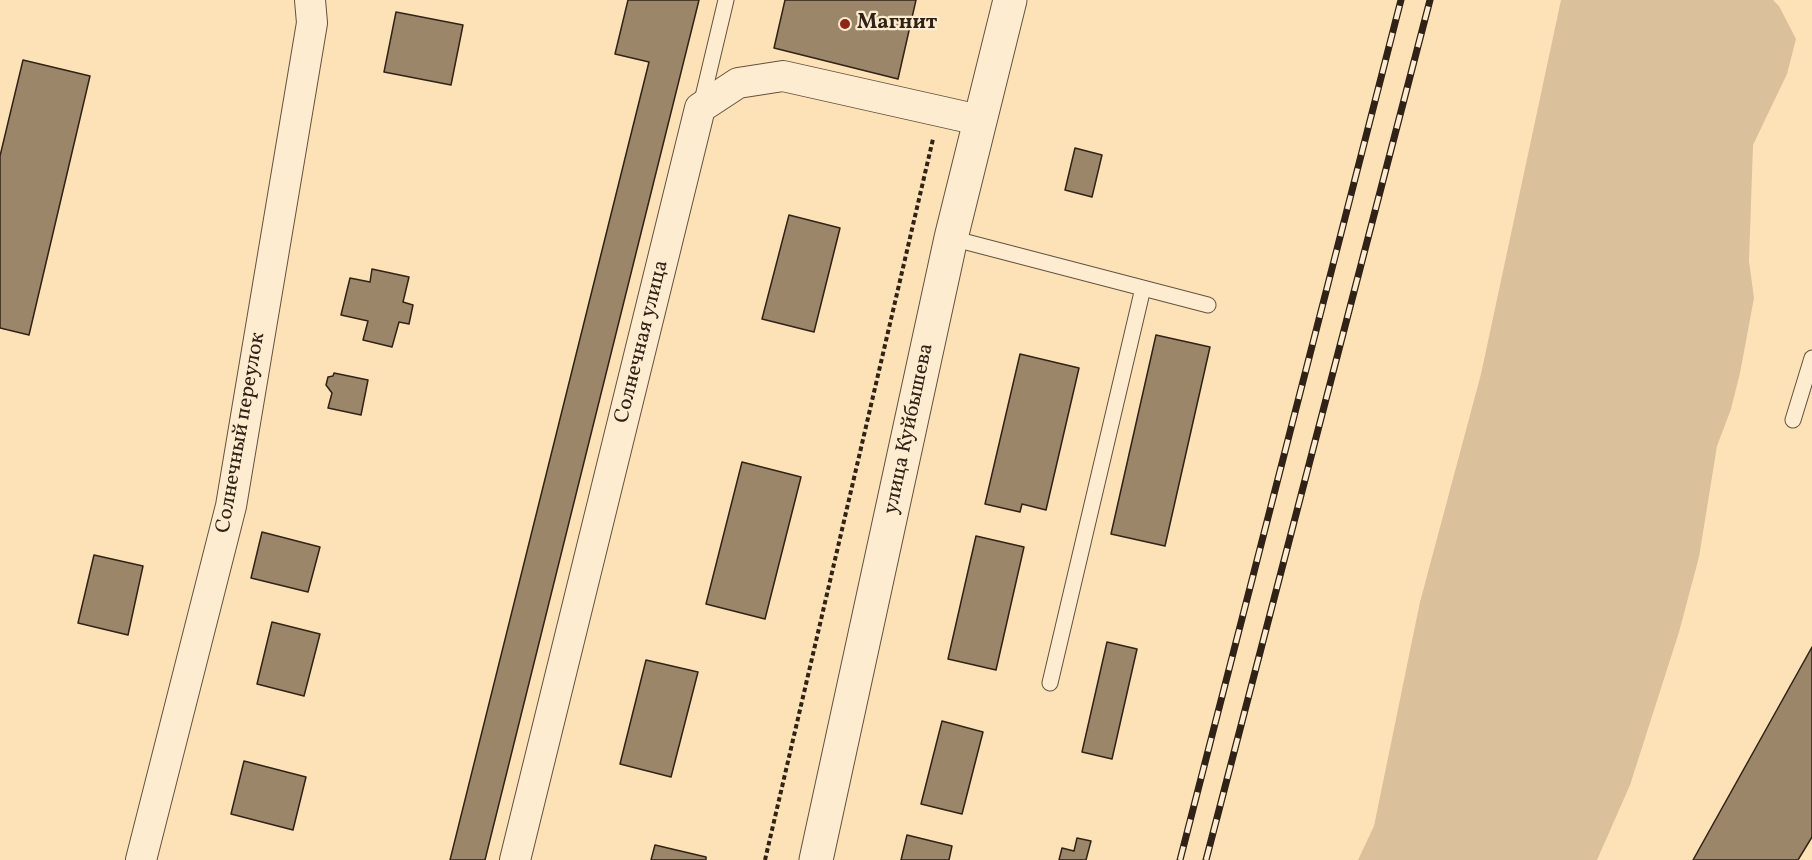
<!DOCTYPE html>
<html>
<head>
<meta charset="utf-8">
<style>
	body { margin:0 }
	canvas { display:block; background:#fde2b7 }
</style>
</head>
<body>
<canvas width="1812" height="860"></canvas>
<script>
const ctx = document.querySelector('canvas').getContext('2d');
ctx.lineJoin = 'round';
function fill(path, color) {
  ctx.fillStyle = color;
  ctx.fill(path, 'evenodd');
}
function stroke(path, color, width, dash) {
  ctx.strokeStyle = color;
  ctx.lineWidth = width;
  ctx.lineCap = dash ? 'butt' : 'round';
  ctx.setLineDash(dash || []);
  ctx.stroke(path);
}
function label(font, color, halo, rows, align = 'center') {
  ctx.font = font + ' Vollkorn,serif';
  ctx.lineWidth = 4.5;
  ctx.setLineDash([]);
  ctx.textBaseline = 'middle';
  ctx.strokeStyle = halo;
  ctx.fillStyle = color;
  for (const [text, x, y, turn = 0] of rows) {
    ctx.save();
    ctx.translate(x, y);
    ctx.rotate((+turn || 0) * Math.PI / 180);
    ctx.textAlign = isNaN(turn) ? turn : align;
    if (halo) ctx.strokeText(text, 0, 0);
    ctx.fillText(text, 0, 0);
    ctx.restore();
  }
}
const green = new Path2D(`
	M1561,0H1773L1779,6L1796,39L1787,74L1753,145L1749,261L1754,298L1740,373L1731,409L1717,446L1699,557L1679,632L1630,785L1597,860H1358L1374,826L1420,602L1481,374Z`);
const building = new Path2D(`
	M628,0H699L485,860H450L649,62L615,54Z
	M785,0H916L898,79L774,48Z
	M396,12L463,25L451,85L384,72Z
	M23,60L90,76L29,335L0,328V156Z
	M1075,148L1102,155L1092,197L1065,190Z
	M789,215L840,228L814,332L762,319Z
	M372,269L409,277L403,302L413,305L409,324L399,322L392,347L363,340L368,321L341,315L350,278L370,282Z
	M1156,335L1210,347L1165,546L1111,534Z
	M1020,354L1079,368L1046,510L1022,504L1020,512L985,504Z
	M334,373L368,380L361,415L328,408L332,393L326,385L328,377L333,376Z
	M742,462L801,477L765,619L706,604Z
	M262,532L320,547L308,592L251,578Z
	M976,536L1024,547L996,670L948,659Z
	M94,555L143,566L128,635L78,623Z
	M272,622L320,634L304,696L257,684Z
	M1107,642L1137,649L1112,759L1082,752Z
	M1812,647V837L1798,860H1693Z
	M646,660L698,672L671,777L620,764Z
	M942,721L983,732L962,814L921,804Z
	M244,761L306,777L293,830L231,814Z
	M907,835L952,846L949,860H901Z
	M1077,838L1091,841L1086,860H1059L1062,848L1074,851Z
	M655,845L706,857V860H651Z`);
const path = new Path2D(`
	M765,860L933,139`);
const service = new Path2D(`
	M701,105L726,0
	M951,238L1208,305
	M1793,420L1812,358
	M1050,683L1143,288`);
const minor = new Path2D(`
	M141,860L231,506L312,23L310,0
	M515,860L700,108L738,83L783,76L979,120`);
const tertiary = new Path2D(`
	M816,860L951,238L1010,0`);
const rail = new Path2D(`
	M1180,860L1401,0
	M1206,860L1430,0`);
const markers = [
	[845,24,6,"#8f2418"]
];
const poiNames = [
	["Магнит",857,24]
];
const streetNames = [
	["Солнечная улица",643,342,-76],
	["улица Куйбышева",910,429,-78],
	["Солнечный переулок",242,433,-80]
];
fill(green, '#dac19c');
fill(building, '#9b866a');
stroke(building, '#302217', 1.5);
stroke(service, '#63523f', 17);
stroke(minor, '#63523f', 32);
stroke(tertiary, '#63523f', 35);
stroke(path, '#302217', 4, [4.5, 3]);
stroke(service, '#feecd0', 15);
stroke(minor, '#feecd0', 30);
stroke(tertiary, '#feecd0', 33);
stroke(rail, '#302217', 7);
stroke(rail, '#feecd0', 4.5, [14]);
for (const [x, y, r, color] of markers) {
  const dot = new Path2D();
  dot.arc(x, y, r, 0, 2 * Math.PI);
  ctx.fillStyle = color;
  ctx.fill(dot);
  stroke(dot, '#feecd0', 2);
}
label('bold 21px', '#302217', '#feecd0', poiNames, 'left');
label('21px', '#302217', '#feecd0', streetNames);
</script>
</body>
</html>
